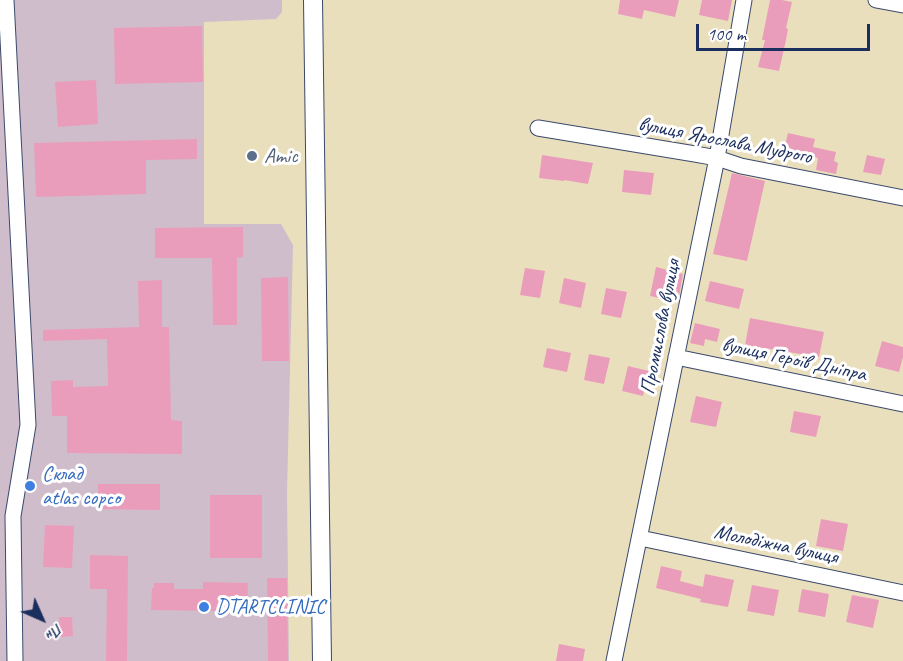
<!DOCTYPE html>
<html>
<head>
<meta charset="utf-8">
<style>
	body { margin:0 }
	#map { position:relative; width:903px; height:661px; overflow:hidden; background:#eadfbc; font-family:Caveat,sans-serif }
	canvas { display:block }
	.north { position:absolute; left:12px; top:589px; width:60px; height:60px; -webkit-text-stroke:4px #fff; paint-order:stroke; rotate:135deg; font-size:16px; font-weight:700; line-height:24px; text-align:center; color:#1b2f5e }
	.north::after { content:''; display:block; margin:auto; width:21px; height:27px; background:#1b2f5e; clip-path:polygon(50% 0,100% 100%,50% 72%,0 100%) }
	.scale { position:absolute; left:696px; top:24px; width:174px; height:27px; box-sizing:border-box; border:3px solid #1b2f5e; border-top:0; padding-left:8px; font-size:18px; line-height:21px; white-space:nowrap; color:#1b2f5e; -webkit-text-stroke:4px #fff; paint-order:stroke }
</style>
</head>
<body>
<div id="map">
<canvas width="903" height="661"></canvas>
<div class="north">Пн</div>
<div class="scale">100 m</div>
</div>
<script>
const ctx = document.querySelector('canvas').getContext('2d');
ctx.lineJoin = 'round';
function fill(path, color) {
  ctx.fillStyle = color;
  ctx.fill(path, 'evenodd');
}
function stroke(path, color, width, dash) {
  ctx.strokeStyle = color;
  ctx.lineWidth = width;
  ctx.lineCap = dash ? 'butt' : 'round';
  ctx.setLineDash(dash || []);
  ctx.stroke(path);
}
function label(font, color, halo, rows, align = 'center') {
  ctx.font = font + ' Caveat,sans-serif';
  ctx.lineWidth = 6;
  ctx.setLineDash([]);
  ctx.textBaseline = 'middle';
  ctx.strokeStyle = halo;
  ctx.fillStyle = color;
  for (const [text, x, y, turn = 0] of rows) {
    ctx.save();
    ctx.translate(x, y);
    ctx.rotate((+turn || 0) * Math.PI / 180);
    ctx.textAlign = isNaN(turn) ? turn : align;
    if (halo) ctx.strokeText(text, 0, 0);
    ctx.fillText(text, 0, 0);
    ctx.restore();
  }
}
const industrial = new Path2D(`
	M0,0H282V12L276,19L204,22V224H281L293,245L287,493L289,661H0Z`);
const building = new Path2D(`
	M620,0H679L675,17L644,10L642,19L618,14Z
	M702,0H732L728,21L699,15Z
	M770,0H782L792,2L786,28L788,29L786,40L779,71L758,67L765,40H762Z
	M202,26L203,82L115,84L114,28Z
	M96,80L98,124L58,127L55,82Z
	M788,133L815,139L813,147L836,152L834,161L838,163L836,174L816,170L818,158L784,150Z
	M197,139V159L146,160V194L36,197L34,143Z
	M542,155L593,163L588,184L564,180V181L539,178Z
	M867,155L885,159L881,175L863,172Z
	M624,170L654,173L651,195L622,192Z
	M732,173L765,181L747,261L713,254Z
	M243,227V257L237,258V325H213L212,258H155V228Z
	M656,267L683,274L678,302L650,296Z
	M525,268L545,271L540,298L520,295Z
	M288,277L289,361H262L261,278Z
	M564,278L586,283L581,308L559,303Z
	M162,280V327H169L171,420L182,421V454L67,453V416H52L51,381L73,380V387L108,386L107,339L43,341V330L139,327L138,281Z
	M710,281L744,289L739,309L705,301Z
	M606,288L627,292L621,318L601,314Z
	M750,318L824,332L819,357L745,345Z
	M695,323L720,329L717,342L705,339L704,346L690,343Z
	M882,341L903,347V357L899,372L875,366Z
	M547,348L571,353L567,372L543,367Z
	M589,354L610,358L604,384L584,380Z
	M628,366L649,371L643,396L622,391Z
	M696,396L722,402L716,427L690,422Z
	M794,411L821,416L816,437L790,432Z
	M98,484H160V510L98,509Z
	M210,495H262V558H210Z
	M821,519L848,524L843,551L816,546Z
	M45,525L74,526L72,568L43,567Z
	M90,555L128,556L127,661H106L107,589H90Z
	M661,566L682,571L680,581L703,587L705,574L734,580L728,607L700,602L701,599L656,588Z
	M267,578H287L288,661H268Z
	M203,582L248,583L247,612L226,611L151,610L152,588H154V583H174V589H203Z
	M752,585L779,590L774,616L747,611Z
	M802,589L829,594L825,617L798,612Z
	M852,595L879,600L873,628L846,622Z
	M59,617H72L73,636L60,637Z
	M559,644L585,649L583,661H556Z`);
const minor = new Path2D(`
	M6,0L28,425L13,516L15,661
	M876,0L903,5
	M538,128L695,154L717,158L741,166L903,198
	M676,357L903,404
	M640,538L903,593
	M614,661L717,158L744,0`);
const major = new Path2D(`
	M313,0L322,661`);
const markers = [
	[252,156,6,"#5c6f8a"],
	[30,486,6,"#3f7fe0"],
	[204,607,6,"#3f7fe0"]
];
const streetNames = [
	["вулиця Ярослава Мудрого",725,141,11],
	["Промислова вулиця",661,327,-79],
	["вулиця Героїв Дніпра",794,360,12],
	["Молодіжна вулиця",776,545,12]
];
const serviceNames = [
	["Amic",264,156]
];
const shopNames = [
	["Склад",42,474],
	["atlas copco",42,498],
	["DTARTCLINIC",216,607]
];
fill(industrial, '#d0bdcc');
fill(building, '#e99dba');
stroke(minor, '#3a496c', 17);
stroke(major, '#3a496c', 20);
stroke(minor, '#fff', 15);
stroke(major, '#fff', 18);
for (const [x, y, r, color] of markers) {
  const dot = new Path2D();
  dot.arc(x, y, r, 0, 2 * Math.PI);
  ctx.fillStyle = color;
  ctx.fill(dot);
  stroke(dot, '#fff', 2);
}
label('21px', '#1b2f5e', '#fff', streetNames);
label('21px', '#4e5e75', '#fff', serviceNames, 'left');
label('21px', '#366cbe', '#fff', shopNames, 'left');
</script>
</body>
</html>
